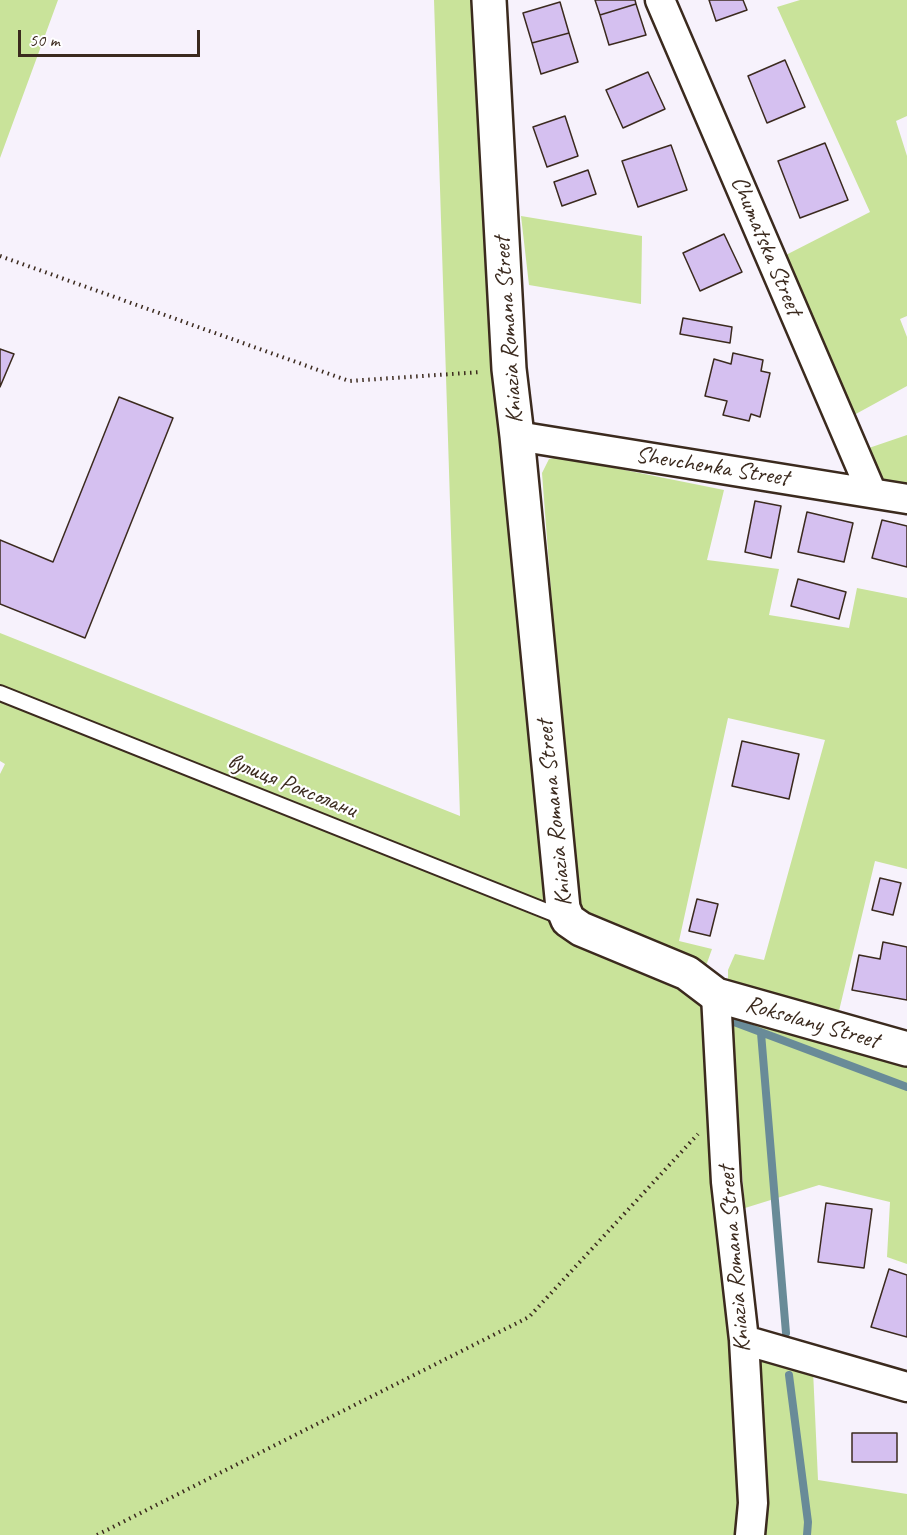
<!DOCTYPE html>
<html>
<head>
<meta charset="utf-8">
<style>
	body { margin:0 }
	#map { position:relative; width:907px; height:1535px; overflow:hidden; background:#f7f2fc; font-family:Caveat,sans-serif }
	canvas { display:block }
	.scale { position:absolute; left:18px; top:30px; width:182px; height:27px; box-sizing:border-box; border:3px solid #3b2a1e; border-top:0; padding-left:8px; font-size:18px; line-height:21px; white-space:nowrap; color:#3b2a1e; -webkit-text-stroke:4px #fff; paint-order:stroke }
</style>
</head>
<body>
<div id="map">
<canvas width="907" height="1535"></canvas>
<div class="scale">50 m</div>
</div>
<script>
const ctx = document.querySelector('canvas').getContext('2d');
ctx.lineJoin = 'round';
function fill(path, color) {
  ctx.fillStyle = color;
  ctx.fill(path, 'evenodd');
}
function stroke(path, color, width, dash) {
  ctx.strokeStyle = color;
  ctx.lineWidth = width;
  ctx.lineCap = dash ? 'butt' : 'round';
  ctx.setLineDash(dash || []);
  ctx.stroke(path);
}
function label(font, color, halo, rows, align = 'center') {
  ctx.font = font + ' Caveat,sans-serif';
  ctx.lineWidth = 4.5;
  ctx.setLineDash([]);
  ctx.textBaseline = 'middle';
  ctx.strokeStyle = halo;
  ctx.fillStyle = color;
  for (const [text, x, y, turn = 0] of rows) {
    ctx.save();
    ctx.translate(x, y);
    ctx.rotate((+turn || 0) * Math.PI / 180);
    ctx.textAlign = isNaN(turn) ? turn : align;
    if (halo) ctx.strokeText(text, 0, 0);
    ctx.fillText(text, 0, 0);
    ctx.restore();
  }
}
const green = new Path2D(`
	M0,0H58L0,158Z
	M434,0H479L568,935L688,992L703,1010L738,1402L741,1513L738,1535H0V774L5,764L0,761V633L460,816Z
	M800,0H907V116L896,121L907,156V316L900,319L907,337V386L854,415L782,257L870,212L777,7Z
	M521,216L642,236L641,304L529,285Z
	M907,435V487C881,483 873,473 863,450Z
	M560,457L724,490L707,560L779,569L769,615L849,628L857,588L907,598V869L875,861L838,1015L733,984L728,979V970L735,954L764,960L825,740L728,718L679,941L712,949L707,963L703,968L590,919L580,904L573,881L542,473L549,459Z
	M739,1014L907,1063V1264L887,1257L890,1202L819,1185L745,1208L731,1036L733,1018Z
	M760,1357L813,1370L818,1480L907,1494V1535H762L755,1365Z`);
const stream = new Path2D(`
	M734,1022L907,1087
	M761,1033L786,1333
	M789,1375L808,1522L807,1535`);
const building = new Path2D(`
	M595,0H635L636,4L600,15Z
	M709,0H743L747,10L716,21Z
	M560,2L569,33L532,43L523,13Z
	M636,4L646,35L609,45L600,15Z
	M569,33L578,62L541,74L532,43Z
	M785,60L805,107L767,123L748,76Z
	M648,72L665,109L623,128L606,90Z
	M565,116L578,156L547,167L533,127Z
	M825,143L848,200L800,218L778,161Z
	M671,145L687,190L638,207L622,161Z
	M588,170L596,194L562,206L554,182Z
	M724,234L742,272L700,291L683,253Z
	M683,318L732,327L730,343L680,334Z
	M0,349L14,354L0,387Z
	M733,353L763,360L761,371L770,373L760,417L751,414L749,421L723,415L727,401L705,396L714,359L731,364Z
	M119,397L173,418L85,638L0,604V540L53,562Z
	M755,501L781,506L771,558L745,552Z
	M807,512L853,523L844,562L798,552Z
	M882,520L907,526V567L872,558Z
	M798,579L846,592L839,619L791,606Z
	M742,741L799,754L789,799L732,786Z
	M880,878L901,883L893,915L872,910Z
	M697,899L718,904L710,936L689,931Z
	M883,942L907,947V1000L852,990L859,955L880,959Z
	M826,1203L872,1209L864,1268L818,1262Z
	M889,1269L907,1275V1337L871,1327Z
	M852,1433H897V1462H852Z`);
const path = new Path2D(`
	M0,256L349,381L481,372
	M97,1535L529,1317L698,1134`);
const service = new Path2D(`
	M0,693L564,918`);
const minor = new Path2D(`
	M660,0L872,493
	M517,436L907,499
	M716,995L726,1182L744,1340L753,1503L750,1535
	M744,1340L907,1387`);
const tertiary = new Path2D(`
	M489,0L509,369L517,436L563,908L568,920L581,929L687,973L716,995L907,1049`);
const streetNames = [
	["Chumatska Street",766,246,67],
	["Kniazia Romana Street",509,330,-94],
	["Shevchenka Street",712,467,9],
	["вулиця Роксолани",292,786,22],
	["Kniazia Romana Street",555,813,-96],
	["Roksolany Street",812,1023,16],
	["Kniazia Romana Street",735,1259,-95]
];
fill(green, '#c9e39a');
stroke(stream, '#698b98', 8);
fill(building, '#d5c0f0');
stroke(building, '#3b2a1e', 1.5);
stroke(service, '#3b2a1e', 18);
stroke(minor, '#3b2a1e', 33);
stroke(tertiary, '#3b2a1e', 38);
stroke(path, '#3b2a1e', 4, [1.5, 4.5]);
stroke(service, '#fff', 14);
stroke(minor, '#fff', 28);
stroke(tertiary, '#fff', 33);
label('24px', '#3b2a1e', '#fff', streetNames);
</script>
</body>
</html>
